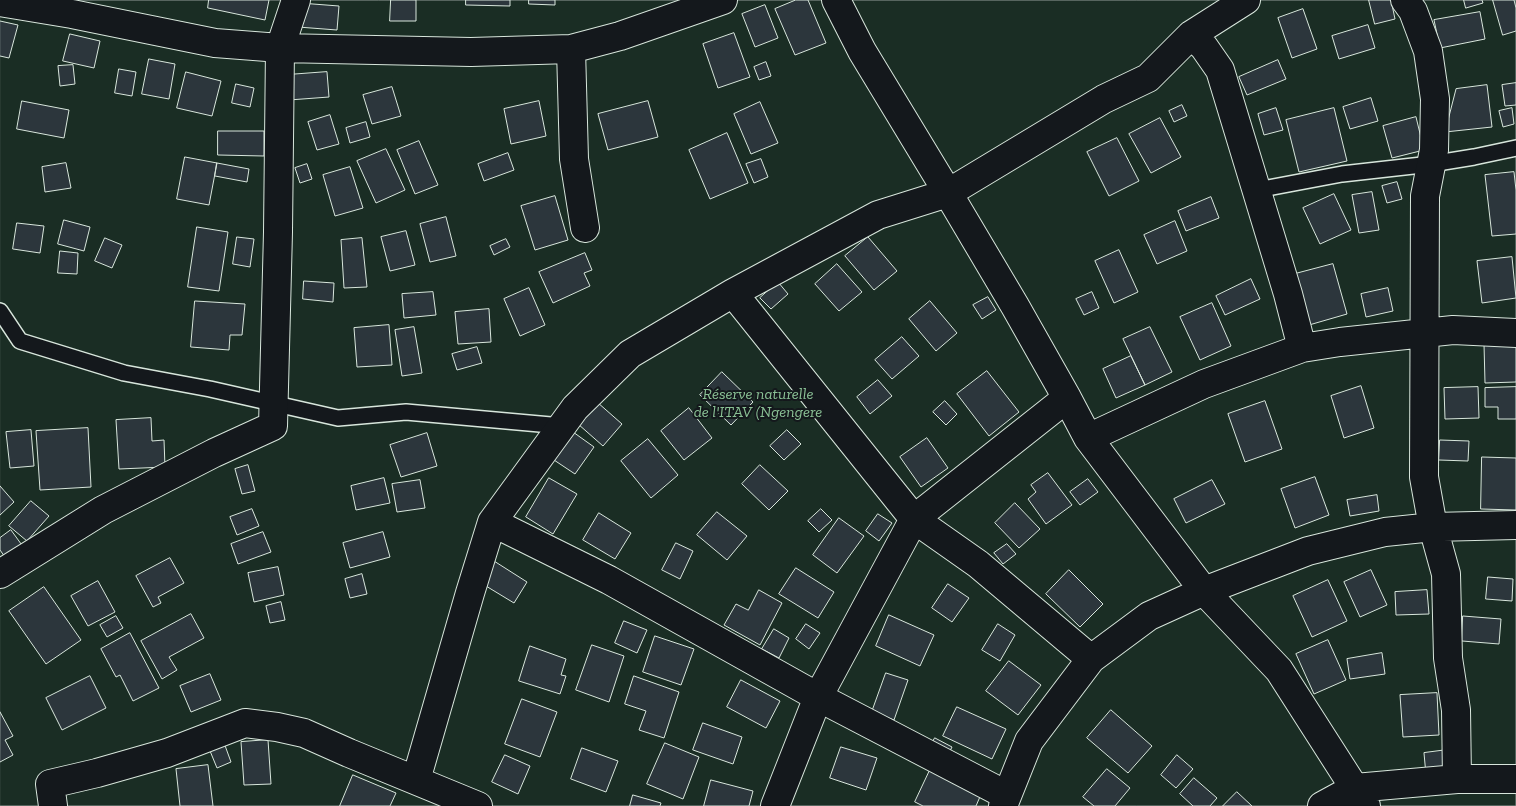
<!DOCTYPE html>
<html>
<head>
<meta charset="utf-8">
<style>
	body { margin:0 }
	canvas { display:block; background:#14181c }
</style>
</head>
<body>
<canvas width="1516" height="806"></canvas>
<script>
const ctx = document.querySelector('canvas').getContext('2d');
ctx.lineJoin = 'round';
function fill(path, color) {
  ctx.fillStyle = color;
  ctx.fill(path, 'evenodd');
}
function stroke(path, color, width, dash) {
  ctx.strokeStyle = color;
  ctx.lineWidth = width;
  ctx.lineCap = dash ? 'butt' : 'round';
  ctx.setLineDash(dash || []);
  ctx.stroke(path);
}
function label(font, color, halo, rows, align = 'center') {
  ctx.font = font + ' "Zilla Slab",serif';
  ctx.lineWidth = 4;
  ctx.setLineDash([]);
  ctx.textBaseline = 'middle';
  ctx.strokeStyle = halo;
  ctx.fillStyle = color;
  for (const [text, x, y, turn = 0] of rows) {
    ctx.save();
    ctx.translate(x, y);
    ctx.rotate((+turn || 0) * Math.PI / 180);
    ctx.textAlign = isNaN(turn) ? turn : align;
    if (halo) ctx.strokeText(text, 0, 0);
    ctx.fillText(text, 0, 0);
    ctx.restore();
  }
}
const green = new Path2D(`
	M0,0H1516V806H0Z`);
const building = new Path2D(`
	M209,0H269L265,20L208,8Z
	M391,0H416V21H390Z
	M466,0H510V6L466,5Z
	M529,0H555V5L529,4Z
	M796,0H808L826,43L795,55L775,9Z
	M1369,0H1391L1395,19L1375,24Z
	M1464,0H1482L1483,3L1466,8Z
	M1493,0H1514L1516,8V31L1503,35Z
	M300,3L339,6L337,30L298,27Z
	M765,5L778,38L755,47L742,14Z
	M1303,9L1317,49L1292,58L1278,18Z
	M1480,12L1485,39L1440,48L1434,20Z
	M0,21L18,25L9,58L0,56Z
	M1368,25L1375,48L1339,59L1332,36Z
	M734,33L750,77L718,88L703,44Z
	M70,34L100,41L94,68L63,61Z
	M149,59L175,64L169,99L142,94Z
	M1278,60L1286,79L1247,95L1239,77Z
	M766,62L771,76L759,80L754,67Z
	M73,65L75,84L60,86L58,66Z
	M119,69L136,72L132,96L115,93Z
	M186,72L221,81L212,116L177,108Z
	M327,72L329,97L289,100L287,75Z
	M1516,83V105L1505,106L1502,85Z
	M236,84L254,88L250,107L232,103Z
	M1487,85L1492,127L1445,132L1456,89Z
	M392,87L401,116L372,124L363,95Z
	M1371,98L1378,121L1350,129L1343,107Z
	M22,101L69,110L64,138L17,129Z
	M539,101L546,136L511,144L504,109Z
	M648,101L658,137L608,150L598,114Z
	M760,102L778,143L751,154L734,114Z
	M1182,105L1187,116L1174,122L1169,111Z
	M1276,108L1283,130L1264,135L1258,114Z
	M1334,108L1347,161L1299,172L1286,120Z
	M1512,108L1514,124L1503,127L1499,111Z
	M330,115L339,144L317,150L308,122Z
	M1416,117L1424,150L1392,158L1383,126Z
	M1160,118L1181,157L1151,173L1129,134Z
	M366,122L370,137L350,143L346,128Z
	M218,131H264V156L218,155Z
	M727,133L748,183L710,199L689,150Z
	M1117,138L1139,181L1109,196L1087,152Z
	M419,141L438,185L415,194L397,150Z
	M386,149L405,190L376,203L357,161Z
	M508,153L514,170L484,181L478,164Z
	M185,157L217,163L209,205L177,199Z
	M761,159L768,177L754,183L746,164Z
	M66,163L71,188L45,192L42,167Z
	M217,163L249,169L247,182L215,176Z
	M307,164L312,179L300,183L295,168Z
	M350,167L363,208L335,216L323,175Z
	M1514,172L1516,190V234L1492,236L1485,175Z
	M1397,182L1402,199L1387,203L1382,186Z
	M1372,192L1379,230L1359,233L1352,195Z
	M1334,194L1351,230L1320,244L1303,208Z
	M555,196L568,240L535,250L521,206Z
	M1211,197L1219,218L1186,231L1178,211Z
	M446,217L456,256L430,262L420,224Z
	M64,220L90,227L84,251L58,244Z
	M1175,221L1187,251L1157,264L1144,235Z
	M17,223L44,226L40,253L13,249Z
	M197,227L228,232L219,291L188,287Z
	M406,231L415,265L390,271L381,237Z
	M237,237L254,239L250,267L233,264Z
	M868,237L897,271L874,290L845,256Z
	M105,238L122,245L112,268L95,261Z
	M362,238L367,287L344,288L341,240Z
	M506,239L510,247L494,255L490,246Z
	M1119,250L1138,292L1114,303L1095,261Z
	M60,251L78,253L77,274L58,273Z
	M585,253L592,270L584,273L590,286L553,303L539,272Z
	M1512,257L1516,298L1482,303L1477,261Z
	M837,264L862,292L839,311L815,284Z
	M1333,264L1347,314L1309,325L1295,274Z
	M1251,279L1260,299L1225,315L1216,296Z
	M304,281L334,283L333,302L303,299Z
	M778,282L788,294L771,309L760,298Z
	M529,288L545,325L520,336L504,299Z
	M1388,288L1393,311L1366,317L1361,294Z
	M433,292L436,315L404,318L402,294Z
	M1092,292L1099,308L1084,315L1076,299Z
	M988,297L996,310L982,319L973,305Z
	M195,301L245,304L242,335H230L229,350L191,347Z
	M930,301L957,333L936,351L909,319Z
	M1212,303L1231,346L1200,360L1180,317Z
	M489,309L491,342L458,344L455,312Z
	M389,325L392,365L357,367L354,328Z
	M414,327L422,373L402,376L395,330Z
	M1150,327L1172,372L1145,385L1123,339Z
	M902,337L919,356L892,379L875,360Z
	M1516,343V382L1485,383L1484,344Z
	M477,347L482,363L457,370L452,354Z
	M1131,356L1145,385L1116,398L1103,369Z
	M987,371L1019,412L989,436L957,394Z
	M722,372L753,402L731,425L700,395Z
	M878,380L892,396L870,414L857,397Z
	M1361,386L1374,428L1344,438L1331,396Z
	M1478,387L1479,418L1445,419L1444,388Z
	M1516,387V419H1498V407H1485V388Z
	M945,401L957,414L946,425L933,412Z
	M1265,401L1282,449L1245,462L1228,414Z
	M597,402L622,424L603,446L578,424Z
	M689,408L712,438L684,460L661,431Z
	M151,418L152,441L164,440L165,467L119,469L116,420Z
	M88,428L91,487L40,490L36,431Z
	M31,430L34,466L10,468L6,432Z
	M787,430L801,444L784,460L770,446Z
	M573,432L594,447L575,474L554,460Z
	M427,433L437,466L401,477L390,445Z
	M927,438L948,468L921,487L900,457Z
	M648,439L678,475L651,498L621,461Z
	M1440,440L1469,441L1468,461L1439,460Z
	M1482,457L1516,458V510L1481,509Z
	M248,465L255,491L242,494L235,469Z
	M760,465L788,491L769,510L742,484Z
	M1048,473L1072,505L1046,524L1028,499L1036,492L1031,485Z
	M1315,477L1329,515L1295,528L1281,489Z
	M384,478L390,503L356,510L351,486Z
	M549,478L577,494L553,534L526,517Z
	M1088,479L1098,492L1080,505L1070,492Z
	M420,480L425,508L397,512L392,484Z
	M1212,480L1225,504L1186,523L1174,499Z
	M0,486L14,502L0,515Z
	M1377,495L1379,511L1350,516L1347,500Z
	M31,501L49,516L27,541L9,526Z
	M1015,503L1040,529L1019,548L995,523Z
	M252,509L259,526L237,535L230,517Z
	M821,509L832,520L819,532L808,521Z
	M717,512L747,536L727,560L697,535Z
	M599,513L631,533L615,559L583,540Z
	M878,514L892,523L879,541L866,531Z
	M839,518L864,536L837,573L813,555Z
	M11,530L24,548L7,560L0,550V538Z
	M263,532L271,552L238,564L231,544Z
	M383,532L390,557L350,568L343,543Z
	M676,543L693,551L680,579L662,570Z
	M1007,544L1016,554L1003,564L994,553Z
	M170,558L184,583L158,597L161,603L153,607L136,576Z
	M494,561L527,582L514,603L481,583Z
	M278,567L284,595L254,602L248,573Z
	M796,568L834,592L818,618L779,594Z
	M1069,570L1103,604L1080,627L1046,594Z
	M1371,570L1387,605L1360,617L1344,582Z
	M362,574L367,594L350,598L345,579Z
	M1488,577L1513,579L1512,601L1486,599Z
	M1328,580L1347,621L1312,637L1293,596Z
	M98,581L115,612L88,626L71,596Z
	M948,584L969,598L952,622L932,608Z
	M44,587L81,640L46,664L9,611Z
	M759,590L782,603L760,645L724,625L736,604L748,610Z
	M1427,590L1429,614L1396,615L1395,592Z
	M281,602L285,620L270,623L266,606Z
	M191,614L204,638L169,657L177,670L162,679L141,641Z
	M889,615L934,635L920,666L876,646Z
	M116,616L123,628L107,637L100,625Z
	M1463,616L1501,619L1499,644L1462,641Z
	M624,621L647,630L637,653L615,643Z
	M806,624L820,633L809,649L796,639Z
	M998,624L1015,635L1000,661L982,650Z
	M774,629L789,638L779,658L762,649Z
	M130,633L159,688L133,701L120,675L116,677L101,649Z
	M655,636L694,649L681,685L643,672Z
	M1328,640L1346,680L1314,694L1296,654Z
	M592,645L624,656L609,702L576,690Z
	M530,646L566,659L561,675L566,676L560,694L519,681Z
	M1382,653L1385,674L1350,679L1347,659Z
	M1009,661L1041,685L1018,715L986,691Z
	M886,673L908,680L894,720L872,712Z
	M210,674L221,700L191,712L180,686Z
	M90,676L106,708L62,730L46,698Z
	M634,676L679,692L664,738L639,730L646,711L625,704Z
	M741,680L780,701L766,728L727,707Z
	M1437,693L1439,735L1403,737L1400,695Z
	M522,699L557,712L540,757L505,744Z
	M957,707L1006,729L992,759L943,736Z
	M1111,710L1152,746L1128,773L1087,738Z
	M0,712L13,736L5,740L13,755L0,762Z
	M703,723L742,737L733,764L693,750Z
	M935,738L952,747L946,759L928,750Z
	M223,740L231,762L217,768L208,746Z
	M268,740L271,784L244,785L241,742Z
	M665,743L699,757L683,799L647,784Z
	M841,747L877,758L866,790L830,778Z
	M582,748L618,761L606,792L571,779Z
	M1447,750L1450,772L1426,775L1424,753Z
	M505,755L530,766L518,794L492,782Z
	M1177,755L1193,769L1176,788L1161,775Z
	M208,765L213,806H180L176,769Z
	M931,768L982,792L976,806H923L915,802Z
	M1107,769L1130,788L1115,806H1094L1083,797Z
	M353,775L396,793L390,806H340Z
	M1194,778L1217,798L1210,806H1193L1180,794Z
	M711,780L753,791L749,806H704Z
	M1237,792L1252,806H1223Z
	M633,795L661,803L660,806H630Z`);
const lane = new Path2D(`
	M1257,190L1342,174L1431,164L1474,157L1516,148
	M0,311L20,341L124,373L210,389L338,418L406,412L562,426`);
const street = new Path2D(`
	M836,0L862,51L948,193L1015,306L1067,398L1088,438L1204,591L1279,670L1366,806
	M1405,0L1413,11L1428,51L1435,99L1434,150L1425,196L1424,477L1433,527L1446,574L1448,658L1456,710L1457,779
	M0,2L72,14L215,43L280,48L471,52L571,49L620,36L723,0
	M1191,35L1204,47L1220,70L1288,294L1302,348
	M571,49L574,159L585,228
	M733,293L914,519L978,564L1091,659
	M1088,438L1204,384L1302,348L1340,342L1453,330L1516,333
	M492,522L609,580L818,697L1006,795
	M0,574L103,510L214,453L273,426L278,232L280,48L296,0
	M416,780L470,593L492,522L575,408L630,354L733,293L878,215L948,193L1104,99L1148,78L1191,35L1246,0
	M53,806L50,784L97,773L167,753L245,723L277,727L304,733L349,753L478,806
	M775,806L818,697L914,519L1067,398
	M1003,806L1029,741L1091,659L1149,616L1204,591L1308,551L1385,532L1433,527L1516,525
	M1322,806L1355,788L1457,779H1516`);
const parkNames = [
	["Réserve naturelle",758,394],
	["de l'ITAV (Ngengere",758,412]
];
fill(green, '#1a2d24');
stroke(green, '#939e99', 1);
fill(building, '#2c363c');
stroke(building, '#d8e6dc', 1);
stroke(lane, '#d8e6dc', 18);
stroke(street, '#d8e6dc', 30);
stroke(lane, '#14181c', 15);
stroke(street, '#14181c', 28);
label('italic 16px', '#8ac095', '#14181c', parkNames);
</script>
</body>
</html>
